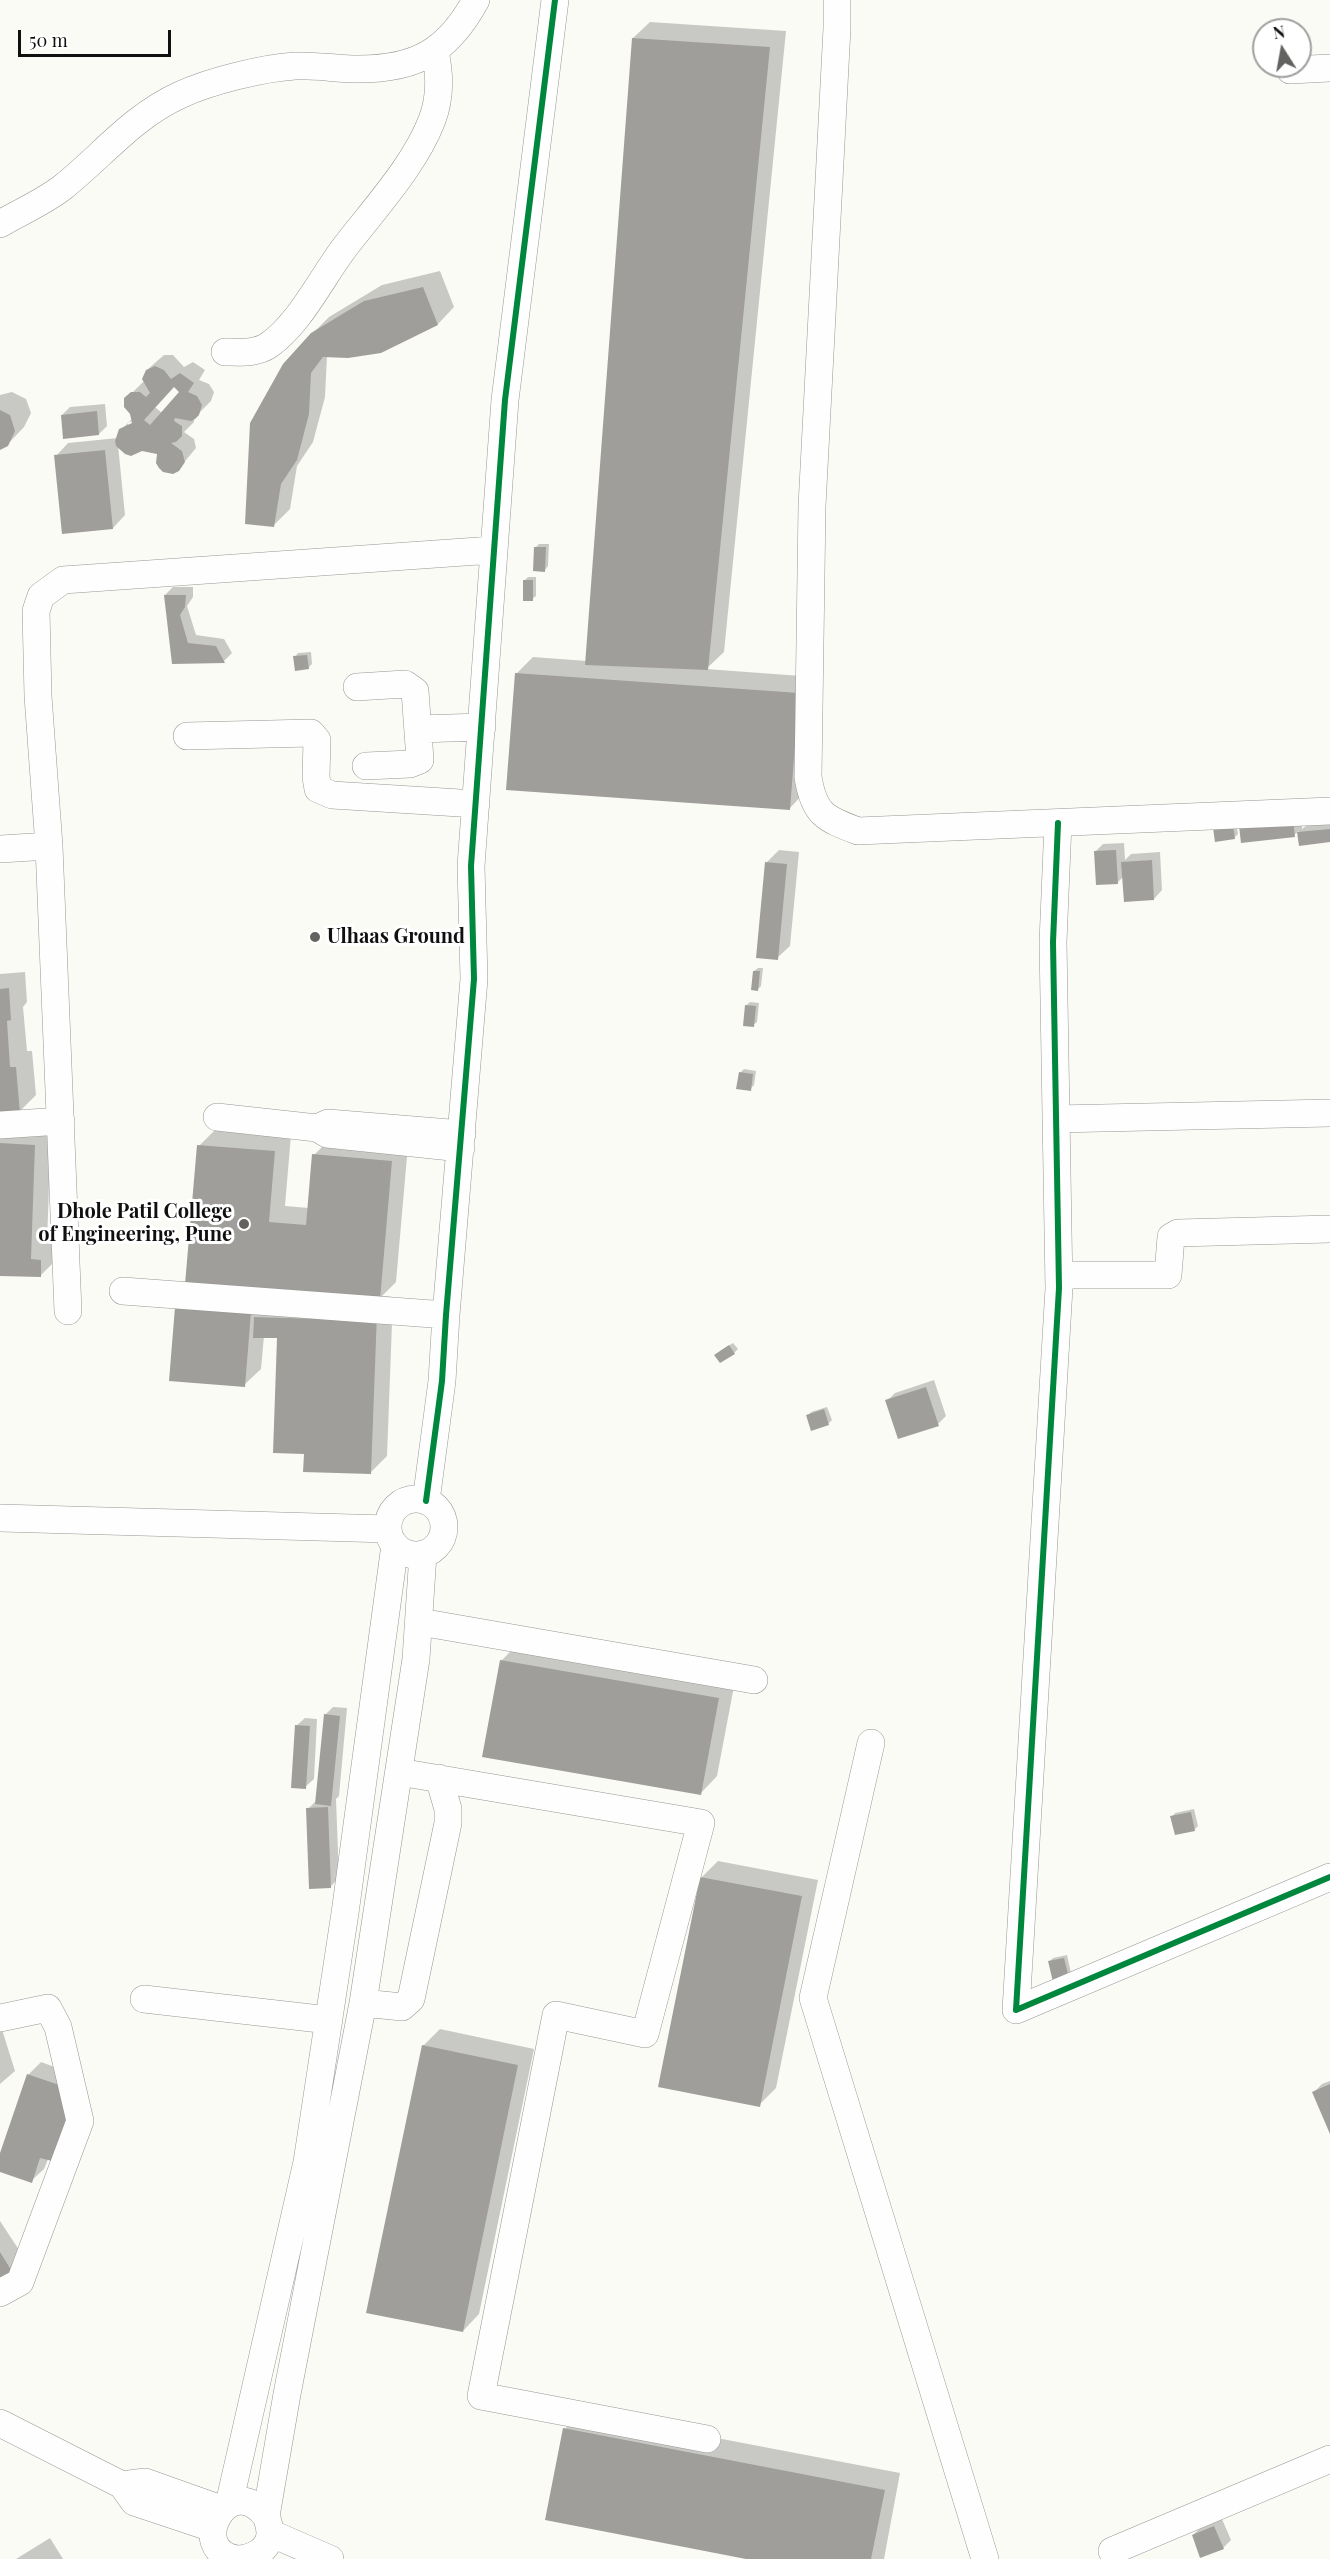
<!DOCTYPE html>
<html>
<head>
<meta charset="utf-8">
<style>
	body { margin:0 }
	#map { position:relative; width:1330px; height:2559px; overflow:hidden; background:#fbfbf6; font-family:"Playfair Display",serif }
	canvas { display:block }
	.north { position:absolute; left:1252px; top:18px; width:60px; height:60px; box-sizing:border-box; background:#fff; border:2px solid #9f9f9f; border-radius:50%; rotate:349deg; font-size:16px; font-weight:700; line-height:24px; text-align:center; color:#101010 }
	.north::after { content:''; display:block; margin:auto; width:21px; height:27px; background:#626260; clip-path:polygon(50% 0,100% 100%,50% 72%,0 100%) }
	.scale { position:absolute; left:18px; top:30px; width:153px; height:27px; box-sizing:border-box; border:3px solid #101010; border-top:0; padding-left:8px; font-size:18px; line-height:21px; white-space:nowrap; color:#101010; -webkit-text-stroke:4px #fff; paint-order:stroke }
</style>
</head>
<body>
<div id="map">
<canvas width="1330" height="2559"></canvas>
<div class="north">N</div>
<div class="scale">50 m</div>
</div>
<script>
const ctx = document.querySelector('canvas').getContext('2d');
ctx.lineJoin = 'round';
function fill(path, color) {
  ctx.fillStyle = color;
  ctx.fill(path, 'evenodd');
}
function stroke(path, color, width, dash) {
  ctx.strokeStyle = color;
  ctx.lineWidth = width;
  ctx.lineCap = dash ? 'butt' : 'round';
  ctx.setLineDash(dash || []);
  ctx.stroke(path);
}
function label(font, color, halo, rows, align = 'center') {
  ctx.font = font + ' "Playfair Display",serif';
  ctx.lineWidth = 6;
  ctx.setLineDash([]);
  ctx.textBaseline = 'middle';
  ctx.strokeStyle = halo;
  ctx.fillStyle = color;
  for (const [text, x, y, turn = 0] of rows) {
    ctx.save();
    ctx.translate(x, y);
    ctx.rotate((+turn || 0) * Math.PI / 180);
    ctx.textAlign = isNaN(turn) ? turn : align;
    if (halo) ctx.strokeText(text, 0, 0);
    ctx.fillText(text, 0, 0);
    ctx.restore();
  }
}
const shadow = new Path2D(`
	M650,22L786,31L724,652L706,669L815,677L806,791L790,808L516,674L533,657L587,661L633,38Z
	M440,271L454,307L438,324L327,356L325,397L313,442L297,466L290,509L273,526L246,522L312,334L329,317L382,285Z
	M164,355H173L184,367L193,362L205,370L199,380L209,384L214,392L211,401L194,418V422L184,432L194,439L196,448L181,466L159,453L118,445L125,515L113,528L56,456L68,443L118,438L121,430L133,418L126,399L145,380L147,370ZM174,386L181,392L162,413L155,407ZM138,418L139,420L128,427V423Z
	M12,392L26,399L31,413L24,427L7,445L0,447V395Z
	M105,404L107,426L99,434L62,415L70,407Z
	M539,544H549L548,566L545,570L536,547Z
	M528,577H536V596L532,599L525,580Z
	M173,587H193V597L187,606L196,635L224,639L232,653L224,661L173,662L165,595Z
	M311,652L312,664L308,668L295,657L298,653Z
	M1301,812L1302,829L1307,825L1330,822V841L1300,844L1299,831L1294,835L1242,841Z
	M1236,822L1238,834L1234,838L1216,840Z
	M1124,843L1125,860L1131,854L1160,852L1162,890L1154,899L1124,876L1118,882L1095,852L1103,844Z
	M779,850L799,852L790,946L777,958L767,862Z
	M758,968H763L761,986L758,989L754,971Z
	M25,972L27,1002L23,1007L27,1051H32L36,1095L19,1112L0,1113V974Z
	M750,1002L759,1003L757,1022L753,1025L746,1006Z
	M744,1069L756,1071L754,1085L750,1089L740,1073Z
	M0,1126L51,1129L47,1243L57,1244V1259L40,1276L0,1274Z
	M216,1129L291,1135L285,1206L309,1208L314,1155L331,1138L408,1145L396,1282L382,1296L393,1297L387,1456L371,1472L305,1453L279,1337L264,1336L261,1369L244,1385L187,1283L199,1146Z
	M733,1343L738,1349L734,1353L720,1351Z
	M934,1380L946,1416L938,1424L887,1401L895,1393Z
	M827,1407L832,1420L828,1424L808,1416L811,1412Z
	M518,1644L735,1681L717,1776L701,1793L501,1661Z
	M333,1707L347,1708L339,1796L336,1799L339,1878L331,1886L308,1809L316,1801L325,1715Z
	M305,1718L317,1719L314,1779L305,1787L296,1726Z
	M1194,1809L1198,1826L1194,1830L1172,1817L1175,1813Z
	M718,1861L818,1880L776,2088L759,2105L702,1877Z
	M1067,1955L1071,1973L1068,1977L1049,1962L1053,1958Z
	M0,2023L15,2071L0,2084Z
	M440,2029L534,2049L479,2314L463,2331L423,2046Z
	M41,2062L82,2077L44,2169L31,2181L0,2171V2157L28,2075Z
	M1330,2081V2130L1314,2092L1322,2084Z
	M0,2221L25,2259L0,2279Z
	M581,2412L900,2473L884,2559H754L565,2429Z
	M1222,2519L1231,2540L1223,2548L1193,2535L1201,2527Z
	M50,2538L63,2559H16Z`);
const building = new Path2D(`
	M632,38L770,47L708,670L585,665Z
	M423,287L438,325L381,353L348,358L323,357L311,373L309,414L297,460L281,484L274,527L245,524L250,423L283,364L311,333L364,301Z
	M155,366L164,370L171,379L180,373L194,383L188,392L197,396L202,405L199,415L195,419L191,421L175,418L174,421L182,426V436L176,442L171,443L182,451L185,462L179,471L173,474L163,472L159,468L156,463L157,454L142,451L131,456L125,454L116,446L115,441L119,429L132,423L130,414L124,407V398L131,392H140L146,397L150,393L142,379L146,370ZM174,387L179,392L150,425L144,420Z
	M0,410L10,415L15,431L8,446L0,450Z
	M97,411L99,435L63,439L61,415Z
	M105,450L113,529L62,534L54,455Z
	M534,547H546L545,572L533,571Z
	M523,580H533V601H523Z
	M164,595H186L185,607L180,615L188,643L216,646L225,663L172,664Z
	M307,655L309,669L295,671L293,656Z
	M515,673L799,693L790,810L506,790Z
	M1293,819L1295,837L1241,843L1239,826Z
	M1233,825L1235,839L1215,842L1213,828Z
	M1330,829V842L1299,846L1297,832Z
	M1116,850L1118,884L1096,885L1094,851Z
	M1152,860L1154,900L1124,902L1121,862Z
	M765,862L787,864L778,960L756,958Z
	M753,971H760L758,991L751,990Z
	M9,988L11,1020L7,1021L10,1067H16L20,1113L0,1115V989Z
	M745,1005L756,1006L754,1027L743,1026Z
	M739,1072L753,1074L751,1091L736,1089Z
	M0,1143L35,1145L31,1259L41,1260V1277L0,1276Z
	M197,1145L275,1151L269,1222L306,1225L312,1154L392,1161L380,1300L185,1284Z
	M175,1307L251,1312L245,1387L169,1381Z
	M318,1311L377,1313L371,1474L303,1472L304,1454L273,1453L277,1338H253L254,1317L318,1319Z
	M729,1345L735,1354L720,1363L714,1355Z
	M926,1387L939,1426L898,1439L885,1400Z
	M824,1409L829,1425L811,1431L806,1415Z
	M500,1660L719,1698L701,1795L482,1757Z
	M324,1714L340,1716L331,1806L315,1804Z
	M295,1725L310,1726L306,1789L291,1788Z
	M328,1807L331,1888L309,1889L306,1808Z
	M1191,1812L1195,1831L1175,1835L1170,1816Z
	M700,1877L802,1896L760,2107L658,2087Z
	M1064,1958L1069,1978L1053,1982L1048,1961Z
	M422,2045L518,2065L463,2332L366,2313Z
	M27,2074L71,2089L64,2111L72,2114L56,2162L40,2158L32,2183L0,2172V2153Z
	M1330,2084V2134L1312,2092Z
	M0,2252L13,2273L0,2281Z
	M563,2428L885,2490L871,2559H746L545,2520Z
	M1214,2526L1224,2549L1200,2558L1192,2535Z`);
const minor = new Path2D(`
	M837,0V28L812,506L808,777C814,814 825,819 858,831L1330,811
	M1290,70L1330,68
	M0,224C20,212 44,202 63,187C103,155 132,117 180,95C210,81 263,68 295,66C316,65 338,69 359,69C417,69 448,51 476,0
	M225,352C239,352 256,354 269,345C299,324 320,281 342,251C372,211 414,167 432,120C440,99 440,74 435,52
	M357,687L405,684L415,691L420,760L410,764L366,766
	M418,729L482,727
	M187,736L311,733L317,740L316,777L318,789L332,795L476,804
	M1058,823L1053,942L1059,1288L1016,2010L1330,1877
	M0,849L49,846
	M217,1117L317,1128
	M1056,1119L1330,1113
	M0,1125L61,1121
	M461,1148L327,1134L317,1128L328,1123L462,1134
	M1059,1275H1168L1171,1237L1178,1233L1330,1229
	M123,1291L446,1315
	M68,1311L49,846L38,696L36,611L41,596L63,580L493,550
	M388 1527a28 28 0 1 1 56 0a28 28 0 1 1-56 0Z
	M426,1501L442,1381L446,1315L474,979L471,866L505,400L555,0
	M0,1518L388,1529
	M420,1622L754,1680
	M871,1743L813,1998L985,2559
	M399,1772L701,1823L645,2034L556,2015L481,2396L707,2439
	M144,1999L329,2020
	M363,2003L402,2007L411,1999L448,1823V1809L439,1778
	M0,2018L48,2008L58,2027L80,2121L20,2282L0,2293
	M0,2423L122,2485
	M229,2504L307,2162L345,1913L395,1545
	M266,2516C228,2468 185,2551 237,2559C252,2559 269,2550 270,2534C270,2528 268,2521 266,2516L287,2394L363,2003L416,1659L423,1554
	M212,2528L134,2502L122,2485L145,2482L221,2509
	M270,2533L330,2559
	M1112,2551L1330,2459`);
const cycleway = new Path2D(`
	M1058,823L1053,942L1059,1288L1016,2010L1330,1877
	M426,1501L442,1381L446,1315L474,979L471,866L505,400L555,0`);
const markers = [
	[315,937,6,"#626260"],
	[244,1224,6,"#626260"]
];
const poiNames = [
	["Ulhaas Ground",327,937],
	["Dhole Patil College",232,1212,"right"],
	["of Engineering, Pune",232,1235,"right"]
];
fill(shadow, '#0003');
fill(building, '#9f9e9b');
stroke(minor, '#969694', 28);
stroke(minor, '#fefefe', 27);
stroke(cycleway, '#00873e', 6);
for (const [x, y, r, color] of markers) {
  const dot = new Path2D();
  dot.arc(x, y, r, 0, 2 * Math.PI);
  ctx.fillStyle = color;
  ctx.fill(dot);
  stroke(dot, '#fff', 2);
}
label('bold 20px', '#101010', '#fff', poiNames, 'left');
</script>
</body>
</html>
